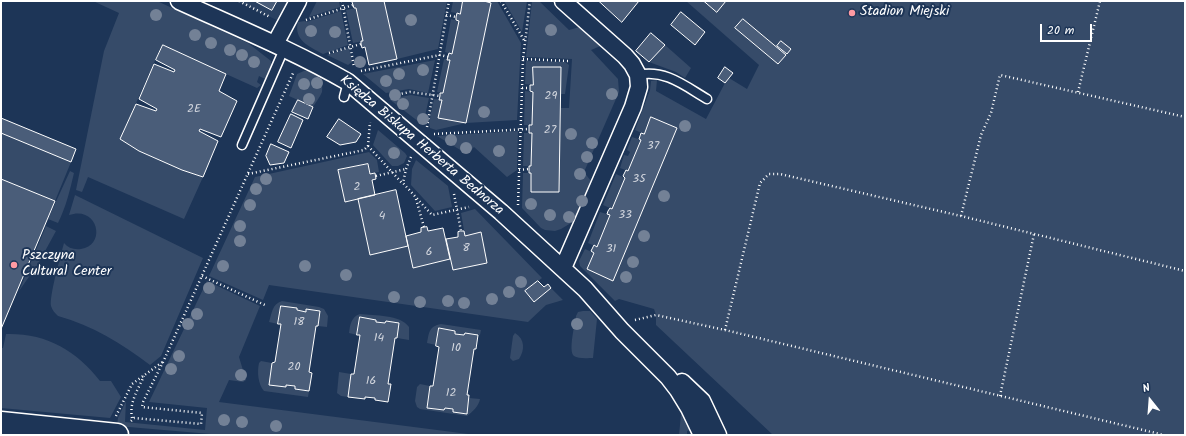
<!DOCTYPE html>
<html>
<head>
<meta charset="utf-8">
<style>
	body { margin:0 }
	#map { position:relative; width:1186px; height:436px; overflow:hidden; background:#1d3557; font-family:Kalam,sans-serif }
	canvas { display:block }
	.frame { position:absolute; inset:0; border:2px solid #fff; pointer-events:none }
	.north { position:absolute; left:1130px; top:380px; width:40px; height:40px; -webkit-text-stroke:3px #1d3557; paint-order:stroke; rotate:343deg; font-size:11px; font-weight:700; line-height:16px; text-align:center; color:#fff }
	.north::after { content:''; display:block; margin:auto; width:14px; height:18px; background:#fff; clip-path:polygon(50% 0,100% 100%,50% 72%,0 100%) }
	.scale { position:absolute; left:1040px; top:24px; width:52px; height:18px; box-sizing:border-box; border:2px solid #fff; border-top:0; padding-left:5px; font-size:12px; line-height:14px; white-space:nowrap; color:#fff; -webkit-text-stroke:3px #1d3557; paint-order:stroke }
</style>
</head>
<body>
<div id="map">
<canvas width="1186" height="436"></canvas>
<div class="frame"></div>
<div class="north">N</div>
<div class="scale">20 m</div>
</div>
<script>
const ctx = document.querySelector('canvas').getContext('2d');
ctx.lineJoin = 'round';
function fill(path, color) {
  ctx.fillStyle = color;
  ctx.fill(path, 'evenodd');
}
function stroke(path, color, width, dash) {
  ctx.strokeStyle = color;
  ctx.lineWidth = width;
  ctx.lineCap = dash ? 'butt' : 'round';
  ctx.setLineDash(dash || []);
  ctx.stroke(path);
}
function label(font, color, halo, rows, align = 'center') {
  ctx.font = font + ' Kalam,sans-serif';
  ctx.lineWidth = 4;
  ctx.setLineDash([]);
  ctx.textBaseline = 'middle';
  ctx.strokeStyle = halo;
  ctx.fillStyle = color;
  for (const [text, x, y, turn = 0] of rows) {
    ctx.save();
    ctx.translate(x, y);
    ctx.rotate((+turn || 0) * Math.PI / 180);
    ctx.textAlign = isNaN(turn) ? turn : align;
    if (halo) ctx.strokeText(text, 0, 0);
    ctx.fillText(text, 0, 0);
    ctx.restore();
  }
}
const built = new Path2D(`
	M236,1H289L279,21Z`);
const green = new Path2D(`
	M93,1H157L248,43L271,61V66L265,79L259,76L257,82L261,85L257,88L162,45L120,139C146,155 173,167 203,177L184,219L88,177L82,192L76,190L104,51L119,13Z
	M317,1H339L340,7L309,17Z
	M384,1H447L438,49L397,59Z
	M453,1H463L460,14L451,12Z
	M484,1H497L521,43L517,120L466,123L436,130L430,128L429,123L434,99L442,100L438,118L466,123L491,3Z
	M504,1H527L522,32Z
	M532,1H539L569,30L583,26L603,45L591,50L618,79L619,92L584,172L594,185L576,220L561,229L555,231L545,230L541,228L522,208L523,173H531V192H559L561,108H569L572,59L526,57Z
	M686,1H1185V435H773L656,325V315L654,309L619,299L615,301L580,266L579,261L585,249L594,253L587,269L676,128L651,117L644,134L635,130L650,90L651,81L657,80L656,91L706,119L725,83L729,78L747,89L759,65Z
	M356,8L363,41L353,43L346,10Z
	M341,11L348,45L323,54C310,47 293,40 298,22L305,21L306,22Z
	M451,19L459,21L452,54L445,52Z
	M665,45L691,68L685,78L676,72L649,62Z
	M349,48L352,62L348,65L327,55Z
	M444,59L450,60L443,93L437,92Z
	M435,60L428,93L409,89L386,93L363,74Z
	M526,61L565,62L569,65L565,94H561V67H533V85L525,84Z
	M304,71C317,70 324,80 322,92C320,97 316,102 313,107L289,96L297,74Z
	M525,91L533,92L532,125H524Z
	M411,95L429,98L423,125L389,99Z
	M378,130L405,153L407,156L404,163L398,166H392L373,145Z
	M518,131L517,170L507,177L474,147L467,154L437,136Z
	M1,133L71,162L55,201L1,179Z
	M524,133H532L531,166H523Z
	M632,137L641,140L628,171L620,168L624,155L628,156L630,152L627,150Z
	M369,152L377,160L379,172L370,174L368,164L338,171L345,202L358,199L370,255L408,246L413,268L450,259L453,270L487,263L481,232L465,236L461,213L475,209L542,278L525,291L534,302L551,288L563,300L546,305L528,322L269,285L263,300L209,276L255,177Z
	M416,160L448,186L452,207L435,211L411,185L412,169Z
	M70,171L74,173C70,190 66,207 58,223L48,219Z
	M616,174L625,178L612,209L603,205Z
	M75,195L203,258L161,356L150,365C121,343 93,326 58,316C55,313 52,310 51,306C49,297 61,254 64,243C68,248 74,250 81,249C107,245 98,205 69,215Z
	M600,212L610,215L597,247L588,243Z
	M46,226L56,231L38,264L19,291Z
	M207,281L260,306L239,357L246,380L243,382L229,380L219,402L476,435H222L117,426L118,418L126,401L125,422L205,430L207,408L149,402Z
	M282,301L319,307L324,309L328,316L327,327L318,326L320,311L307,309L306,312L297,310V308L281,306L278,324L269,322C272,313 272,304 282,301Z
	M583,311H590L597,319L593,358C588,358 578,359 574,356C568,351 575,324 576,316L578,312Z
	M360,314C375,316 400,314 409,327V340L397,338L399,323L386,321L385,323L376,322V320L360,317L357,335L349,333C350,325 351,317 360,314Z
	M441,324L481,330L480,335L465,333L464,335L455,334V331L439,328L436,345L427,343C429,333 429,326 441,324Z
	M515,333C525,339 525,350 519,359L513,361L510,358L513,336Z
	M6,334C46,333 76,350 100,381H111L121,397L110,418L1,408V348H3Z
	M261,361L272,363L269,385L285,387L286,385L295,386V389L309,391L308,397L264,391C258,384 257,372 259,363Z
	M339,372L351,374L348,397L341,396L337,393Z
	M420,384L430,386L427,408L444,410L445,408L467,413L469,398L480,399C479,406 472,412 467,416L420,409L417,407L415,401L417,387Z
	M682,404L693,429L687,431V435H679Z`);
const building = new Path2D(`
	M255,1H277L272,10Z
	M355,1H384L397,59L369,65L365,47L362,48L361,44V41H363L356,8H354L352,2Z
	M463,1H484L491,3L466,123L438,118L442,100H439L440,96V93H443L450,60H447L449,53L452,54L459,21L456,20V17L457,13L460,14Z
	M599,1H639L622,22Z
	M704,1H726L717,12Z
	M681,12L705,32L695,45L671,25Z
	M743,19L786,55L778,64L735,28Z
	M651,33L665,45L649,62L636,51Z
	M781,41L791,49L787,54L777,46Z
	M163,45L226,74L219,91L237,101L221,137L200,129L199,131L218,141L203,177L182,170L139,151L120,139L136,104L156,111L157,109L139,99L154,64L174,72L175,70L156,60Z
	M533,67H561L559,192H531V173H529V166H531L532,133H529V125H532L533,92L530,91V85H533Z
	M725,67L733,73L725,83L718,78Z
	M298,100L313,107L308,119L292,112Z
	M291,114L303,120L291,148L278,142Z
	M651,117L677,128L613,281L587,269L594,253L591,251L594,245L597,247L610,215L607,214L608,211L610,208L612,209L625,178L623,176L626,170L628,171L641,140L639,139L641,133L644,134Z
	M1,118L76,149L71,162L1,133Z
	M339,119L361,134L356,142L340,145L327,137Z
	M271,144L289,152L284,163L270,165L266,156Z
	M368,164L370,174L375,173L376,179L372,180L375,195L345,202L338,170Z
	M1,179L55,201L1,329Z
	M396,190L408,246L370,255L358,199Z
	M427,227L428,231L443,228L450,259L413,268L406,236L421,232V228Z
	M461,231H464L465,236L481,232L487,263L453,270L446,239L458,237V232Z
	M538,281L544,287L548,284L551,288L534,302L525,291Z
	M281,306L297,308V310L306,312V309L320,311L318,326H316L309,372L312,373L309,391L295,389V386L286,385V387L269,385L272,363L275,362L281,324H278Z
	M360,317L376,320V322L385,323L386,321L399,323L397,338H395L388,384H391L388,402L375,400V398L365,397V399L348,397L351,374H354L360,335H357Z
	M439,328L455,331V334L464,335L465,333L478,335L476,349H474L467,395H469L467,414L453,412V409L445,408L444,410L427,408L430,386H433L439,347L436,346Z`);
const path = new Path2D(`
	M239,1L270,17
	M342,1L354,67
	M501,1L524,40
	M446,15L456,17
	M306,20L353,5
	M329,53L361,44
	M523,59L569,61
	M361,71L440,55L448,57
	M522,88H530
	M1078,92L1100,1
	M390,96L410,92L440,96
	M427,127L449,1
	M434,134L529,129
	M368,146L402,183
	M411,157L406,169L403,183L432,215L469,207
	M519,170L529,169
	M248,174L364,150L368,146L370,122
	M376,176L406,169
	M454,194L461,231
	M416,199L424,227
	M518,205L523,59L530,1
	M961,216L981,135L991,113L1000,75L1185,117
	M202,276L267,306
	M635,320L656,315L725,330L1164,435
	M725,330L760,183L769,174H780L961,216L1185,271
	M1000,396L1034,234
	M116,416L132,384L164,361
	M132,418C129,402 138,390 144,376
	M131,421L134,418L201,424L202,413L142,407L143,402L164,360L294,71`);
const service = new Path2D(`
	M638,75C665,69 685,86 707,99
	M344,97L348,82
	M242,145L284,49`);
const minor = new Path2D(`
	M179,1C236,27 294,51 348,82L501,212L585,289L622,331L668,377L678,390L689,408L702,435
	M275,44L298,1
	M563,268L633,107L639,87L638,75L632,64L625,56L563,1
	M682,382L702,401L718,435`);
const secondary = new Path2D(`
	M1,423L117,435`);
const trees = [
	[156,15],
	[411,20],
	[551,30],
	[311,31],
	[335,32],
	[195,35],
	[211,43],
	[230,50],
	[242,55],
	[254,62],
	[360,62],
	[423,70],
	[399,74],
	[386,81],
	[317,83],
	[304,84],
	[612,94],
	[395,95],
	[309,99],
	[403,104],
	[484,112],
	[423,119],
	[685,126],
	[571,134],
	[451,140],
	[592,143],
	[466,148],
	[499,151],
	[394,153],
	[587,157],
	[580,174],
	[266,179],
	[256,189],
	[664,196],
	[582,201],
	[531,204],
	[250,205],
	[550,215],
	[569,217],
	[240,226],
	[644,236],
	[240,241],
	[633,262],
	[223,266],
	[305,266],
	[346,275],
	[626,277],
	[521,282],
	[209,288],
	[509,292],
	[394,297],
	[492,299],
	[448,301],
	[420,302],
	[464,303],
	[197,314],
	[188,324],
	[577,324],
	[179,356],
	[171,369],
	[241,375],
	[224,420],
	[242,422],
	[276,426]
];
const markers = [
	[852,13,4,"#ff9aa2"],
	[14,265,4,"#ff9aa2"]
];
const numberNames = [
	["29",551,97],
	["2E",194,110],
	["27",550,131],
	["37",653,147],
	["35",639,180],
	["2",357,188],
	["33",625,216],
	["4",382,217],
	["8",466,249],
	["31",611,250],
	["6",429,253],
	["18",299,323],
	["14",379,339],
	["10",456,349],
	["20",294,368],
	["16",371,382],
	["12",451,394]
];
const poiNames = [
	["Stadion Miejski",860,13],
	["Pszczyna",22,257],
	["Cultural Center",22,273]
];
const streetNames = [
	["Księdza Biskupa Herberta Bednorza",421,146,40]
];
fill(built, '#2a4161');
fill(green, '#364b69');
fill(building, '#4a5d79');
stroke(building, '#fff', 1);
stroke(service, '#fff', 11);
stroke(minor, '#fff', 19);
stroke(secondary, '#fff', 25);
stroke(path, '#fff', 2.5, [1, 3]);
stroke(service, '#1d3557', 8);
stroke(minor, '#1d3557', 16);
stroke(secondary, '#1d3557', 22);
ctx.fillStyle = '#738196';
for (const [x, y] of trees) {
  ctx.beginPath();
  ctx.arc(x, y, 6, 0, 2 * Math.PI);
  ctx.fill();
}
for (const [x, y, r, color] of markers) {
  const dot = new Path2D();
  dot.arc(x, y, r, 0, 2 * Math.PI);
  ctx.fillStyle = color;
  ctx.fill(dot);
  stroke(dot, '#1d3557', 1.5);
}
label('12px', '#d2d6de', null, numberNames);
label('14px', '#fff', '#1d3557', poiNames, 'left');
label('14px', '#fff', '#1d3557', streetNames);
</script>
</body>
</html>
